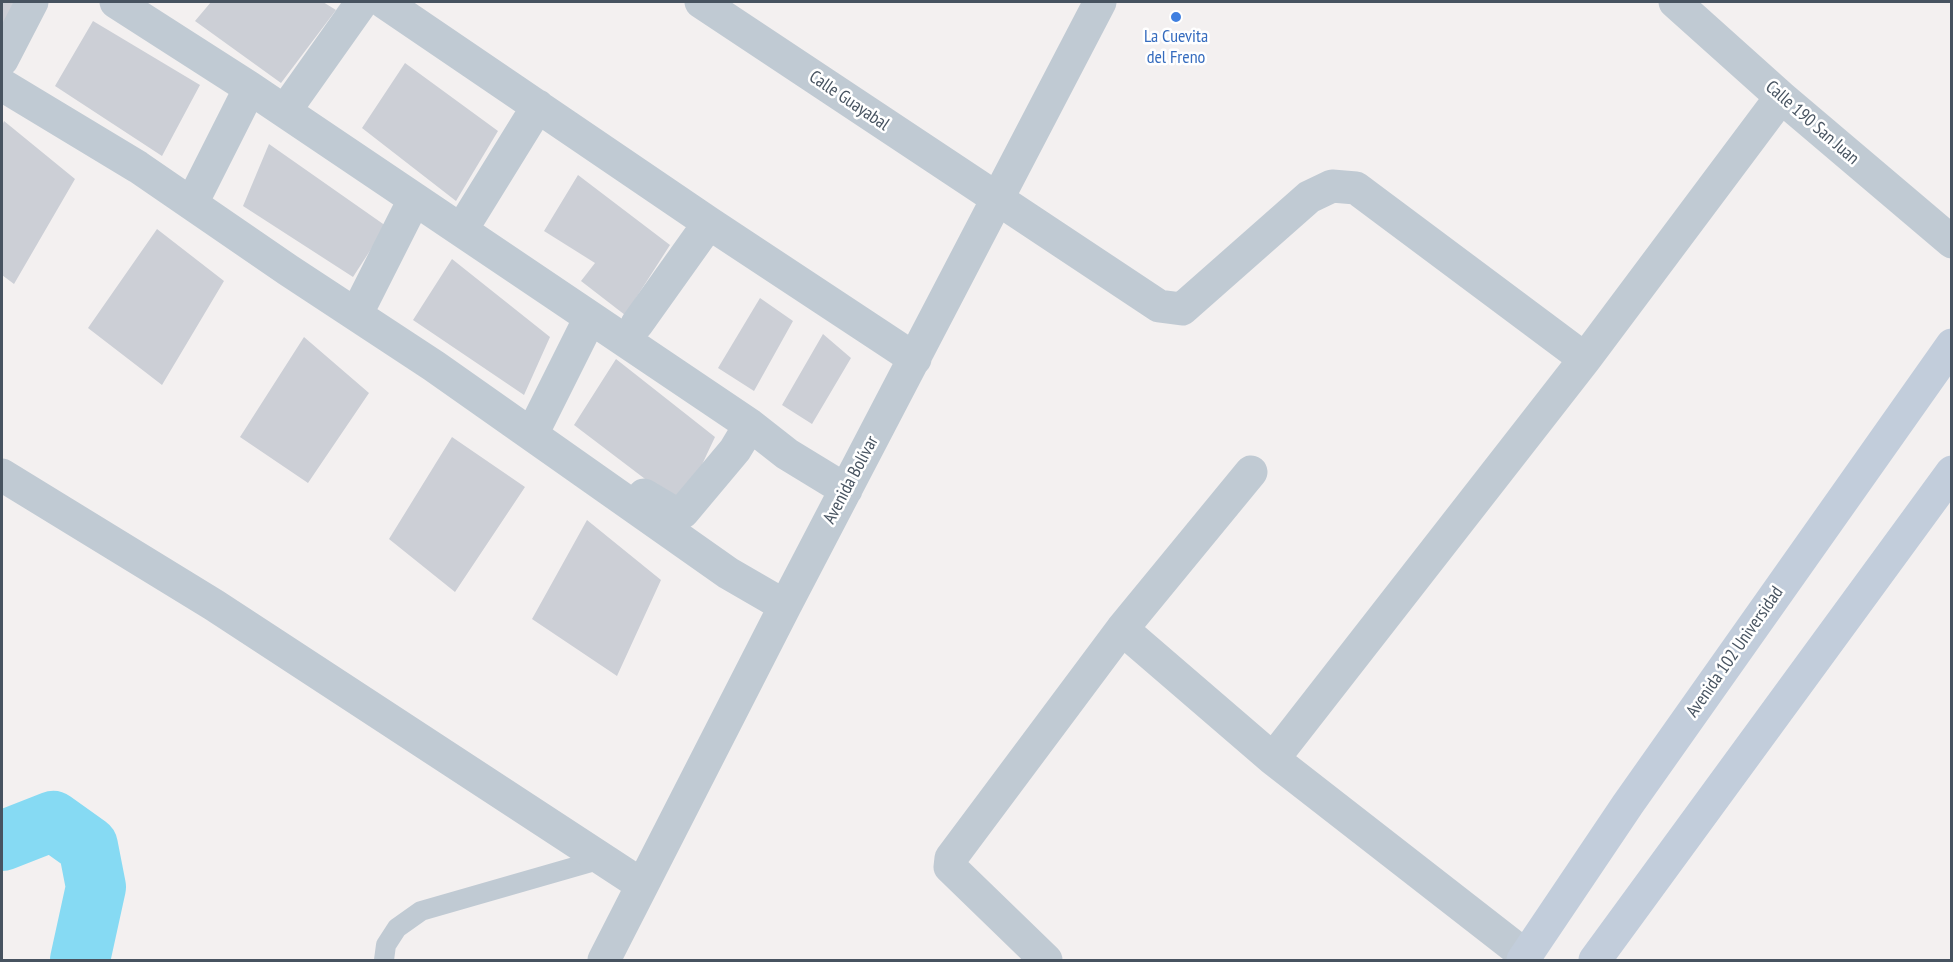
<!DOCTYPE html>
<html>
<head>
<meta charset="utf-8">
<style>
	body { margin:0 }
	#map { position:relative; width:1953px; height:962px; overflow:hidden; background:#f3f0f0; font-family:"PT Sans Narrow",sans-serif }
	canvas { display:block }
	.frame { position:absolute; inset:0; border:3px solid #475360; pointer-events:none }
</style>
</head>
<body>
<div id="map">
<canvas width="1953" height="962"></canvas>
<div class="frame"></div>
</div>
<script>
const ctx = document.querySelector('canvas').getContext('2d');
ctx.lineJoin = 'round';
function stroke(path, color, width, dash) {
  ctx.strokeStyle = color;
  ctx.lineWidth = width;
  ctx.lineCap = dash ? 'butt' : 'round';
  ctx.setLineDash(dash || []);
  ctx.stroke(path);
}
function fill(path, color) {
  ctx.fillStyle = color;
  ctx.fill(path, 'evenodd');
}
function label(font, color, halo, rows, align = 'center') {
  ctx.font = font + ' "PT Sans Narrow",sans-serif';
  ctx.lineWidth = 5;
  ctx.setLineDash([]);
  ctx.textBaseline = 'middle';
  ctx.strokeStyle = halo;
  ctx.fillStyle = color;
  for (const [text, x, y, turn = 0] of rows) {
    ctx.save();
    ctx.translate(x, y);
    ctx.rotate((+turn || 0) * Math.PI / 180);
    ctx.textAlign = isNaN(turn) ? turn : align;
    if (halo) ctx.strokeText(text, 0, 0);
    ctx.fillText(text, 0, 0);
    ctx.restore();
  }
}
const river = new Path2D(`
	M2,841L53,821L88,846L96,887L80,960`);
const building = new Path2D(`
	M2,2H14L2,26Z
	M211,2H323L336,10L281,83L195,21Z
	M93,21L200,85L162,156L55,86Z
	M405,63L498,131L456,201L362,128Z
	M4,121L75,179L14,284L2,275V126Z
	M269,144L386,226L353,277L243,206Z
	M578,175L670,245L625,315L581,281L595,263L544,231Z
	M157,229L224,281L162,385L88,328Z
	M452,259L550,337L524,395L413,320Z
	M760,298L793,321L754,391L718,368Z
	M823,334L851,358L812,424L782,405Z
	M304,337L369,393L308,483L240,437Z
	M616,359L715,437L682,507L574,425Z
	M452,437L525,487L455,592L389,539Z
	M587,520L661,580L617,676L532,619Z`);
const service = new Path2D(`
	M384,960L386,945L397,928L421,911L602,859`);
const minor = new Path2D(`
	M116,2L250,88L750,425L787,454L846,490
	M384,2L709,223L915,359
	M701,2L1159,306L1182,309L1309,197L1332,186L1356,188L1585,359
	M1675,2L1781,97L1952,242
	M2,60L32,2
	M2,85L138,167L288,270L434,366L728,573L785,606
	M294,98L362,2
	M197,193L250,88
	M470,216L538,106
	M362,303L414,200
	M637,324L709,223
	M538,422L590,318
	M2,475L214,605L642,885
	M644,495L671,511L683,512L735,450L750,425
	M1122,629L1273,759L1526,956
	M1273,759L1585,359L1781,97
	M604,960L785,606L1100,2
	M1046,960L950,867L951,858L1122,629L1251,472`);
const secondary = new Path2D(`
	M1523,960L1628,804L1952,345
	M1595,960L1952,472`);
const markers = [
	[1176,17,6,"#3f7fe0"]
];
const shopNames = [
	["La Cuevita",1176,37],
	["del Freno",1176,58]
];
const streetNames = [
	["Calle Guayabal",849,101,34],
	["Calle 190 San Juan",1812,123,41],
	["Avenida Bolívar",851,480,-62],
	["Avenida 102 Universidad",1735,652,-55]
];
stroke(river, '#86daf3', 60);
fill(building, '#cccfd6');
stroke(service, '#c0cad3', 20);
stroke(minor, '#c0cad3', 33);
stroke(secondary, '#c2cddb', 33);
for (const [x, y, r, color] of markers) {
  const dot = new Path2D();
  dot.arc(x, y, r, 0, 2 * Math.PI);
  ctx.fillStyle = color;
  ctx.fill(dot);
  stroke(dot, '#fff', 2);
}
label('18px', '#366cbe', '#fff', shopNames);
label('18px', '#475360', '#fff', streetNames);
</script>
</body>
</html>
